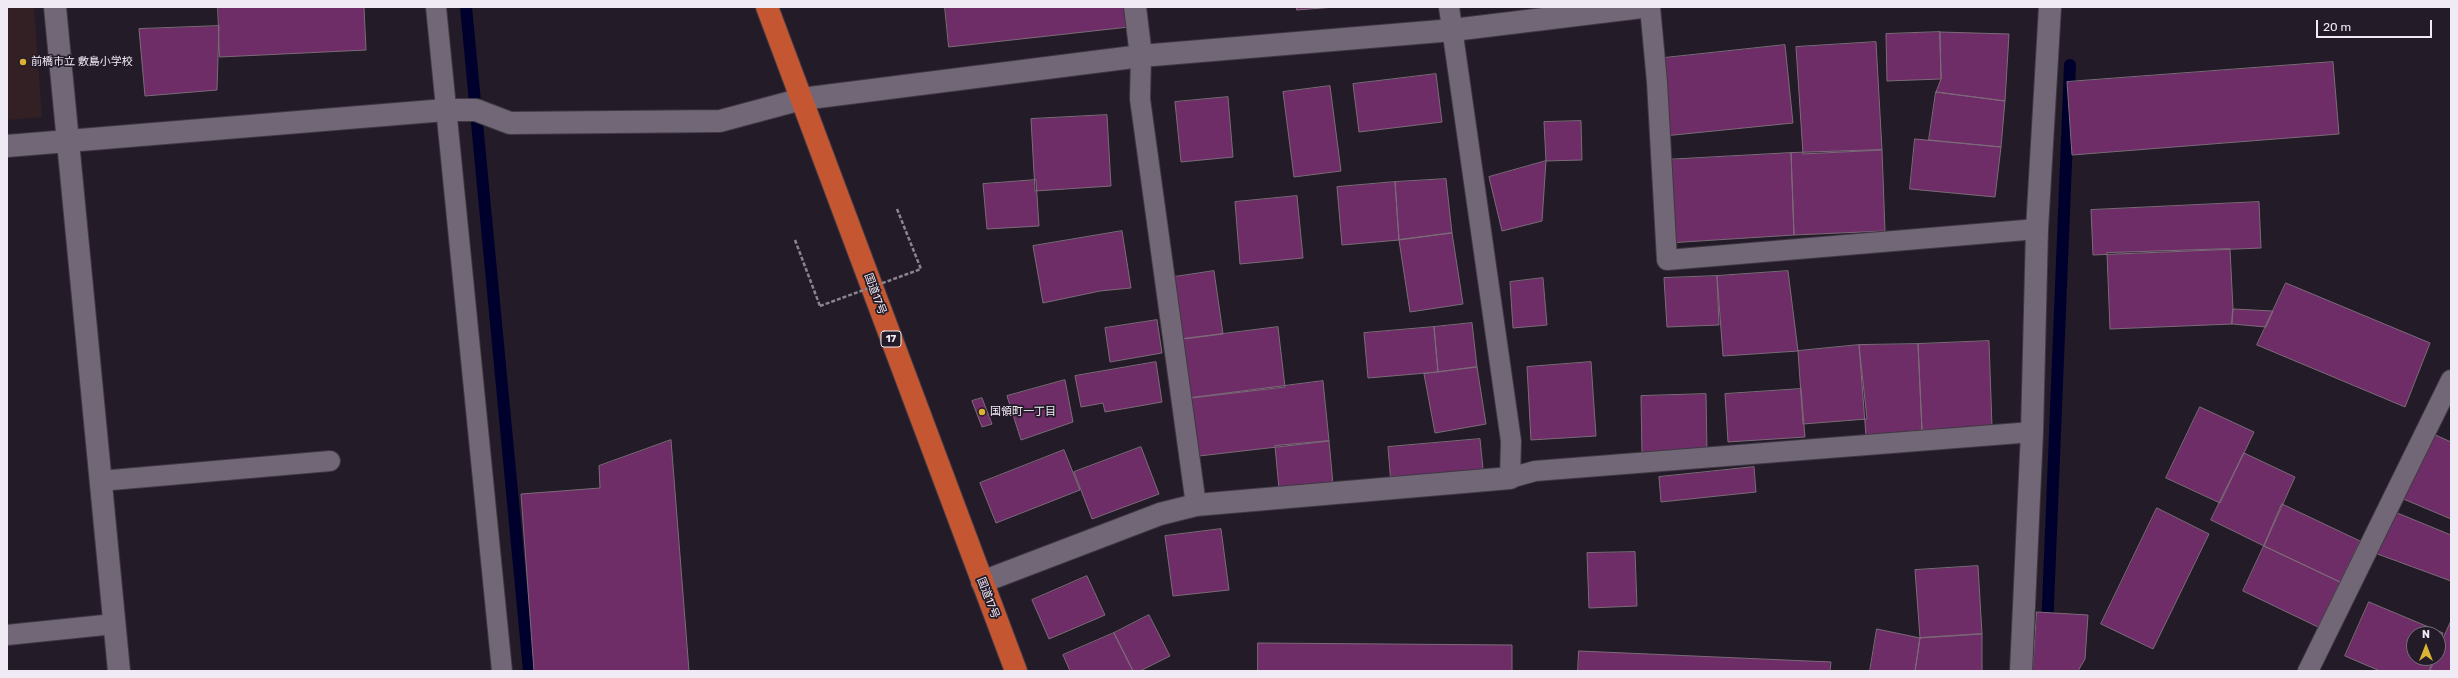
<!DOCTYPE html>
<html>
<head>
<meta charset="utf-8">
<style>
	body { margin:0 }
	#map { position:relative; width:2458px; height:678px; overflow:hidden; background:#231b28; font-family:Rubik,sans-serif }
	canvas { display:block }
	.frame { position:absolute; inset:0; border:8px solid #f0eaf4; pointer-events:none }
	.north { position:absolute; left:2406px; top:626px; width:40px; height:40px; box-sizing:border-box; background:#231b28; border:1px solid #756e7a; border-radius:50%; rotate:0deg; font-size:11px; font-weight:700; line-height:16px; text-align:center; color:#f0eaf4 }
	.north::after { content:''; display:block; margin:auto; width:14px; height:18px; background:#dbb233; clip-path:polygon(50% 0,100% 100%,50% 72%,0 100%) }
	.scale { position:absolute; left:2316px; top:20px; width:116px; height:18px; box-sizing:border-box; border:2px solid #f0eaf4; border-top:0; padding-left:5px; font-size:12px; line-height:14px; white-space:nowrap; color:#f0eaf4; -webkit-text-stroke:3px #231b28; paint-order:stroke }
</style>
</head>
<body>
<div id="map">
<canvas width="2458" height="678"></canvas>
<div class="frame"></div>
<div class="north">N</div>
<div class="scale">20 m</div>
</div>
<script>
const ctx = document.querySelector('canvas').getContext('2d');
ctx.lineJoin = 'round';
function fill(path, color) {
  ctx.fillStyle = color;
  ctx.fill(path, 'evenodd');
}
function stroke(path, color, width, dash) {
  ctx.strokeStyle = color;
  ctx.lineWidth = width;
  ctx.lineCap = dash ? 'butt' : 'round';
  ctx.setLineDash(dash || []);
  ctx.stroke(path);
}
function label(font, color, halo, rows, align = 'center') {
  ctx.font = font + ' Rubik,"Noto Sans JP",sans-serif';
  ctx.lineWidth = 3.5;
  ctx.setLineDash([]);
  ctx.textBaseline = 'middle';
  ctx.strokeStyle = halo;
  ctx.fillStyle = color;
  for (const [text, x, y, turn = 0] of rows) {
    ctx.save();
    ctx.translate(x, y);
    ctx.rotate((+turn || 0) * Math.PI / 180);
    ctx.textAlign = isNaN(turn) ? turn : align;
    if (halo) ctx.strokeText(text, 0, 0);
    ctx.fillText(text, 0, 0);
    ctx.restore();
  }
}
const education = new Path2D(`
	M7,7H34L42,117L7,120Z`);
const stream = new Path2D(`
	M466,7L529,671
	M2047,629L2070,65`);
const building = new Path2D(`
	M218,7H364L366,50L220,57Z
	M945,7H1136L1138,26L949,47Z
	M1297,7H1335L1297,10Z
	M219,26L217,90L145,96L139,29Z
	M1940,32L2009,34L2005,101L1936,92L1941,79Z
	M1940,32L1941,79L1887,81L1886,34Z
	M1876,42L1882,150L1803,154L1796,47Z
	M1785,45L1793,123L1654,137L1645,60Z
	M2333,62L2339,134L2072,155L2067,82Z
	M1436,74L1442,122L1359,132L1353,84Z
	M1330,86L1341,171L1294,177L1283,92Z
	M1936,92L2005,101L2001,147L1929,140Z
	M1228,97L1233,157L1181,162L1175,102Z
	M1107,115L1111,186L1035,191L1031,119Z
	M1581,121L1582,160L1546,161L1544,122Z
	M1915,139L2001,147L1995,197L1910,189Z
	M1882,150L1885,231L1794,235L1791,153Z
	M1791,153L1794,235L1668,243L1663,160Z
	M1546,161L1542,221L1502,231L1489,177Z
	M1446,179L1452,233L1399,240L1395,182Z
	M1036,180L1039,226L987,229L983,184Z
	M1395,182L1399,240L1342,245L1337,187Z
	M1297,196L1303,258L1240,264L1235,202Z
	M2259,202L2261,248L2093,255L2091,210Z
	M1122,231L1131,288L1100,291L1043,303L1033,246Z
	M1452,233L1463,304L1410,312L1399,240Z
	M2230,249L2233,309L2232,324L2110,329L2107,253Z
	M1214,271L1223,334L1183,339L1174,277Z
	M1788,271L1798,351L1723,356L1717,276Z
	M1717,276L1719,325L1667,327L1664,278Z
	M1543,278L1547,325L1513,328L1510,282Z
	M2286,283L2430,343L2405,407L2257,345Z
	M2233,309L2273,311L2266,327L2232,324Z
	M1157,320L1162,353L1110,362L1105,328Z
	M1472,323L1477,367L1438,372L1434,327Z
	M1278,327L1285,387L1191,398L1183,339Z
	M1434,327L1438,372L1368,378L1364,333Z
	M1989,341L1992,427L1922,430L1918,344Z
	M1918,344L1922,430L1866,436L1859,345Z
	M1859,345L1867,419L1803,424L1798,351Z
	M1156,362L1162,402L1105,412L1103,403L1081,407L1075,376Z
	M1591,362L1596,436L1531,440L1527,367Z
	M1477,367L1486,424L1435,433L1424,374Z
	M1065,380L1073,422L1021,440L1007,396Z
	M1323,381L1329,441L1199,456L1191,398Z
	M1801,389L1805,437L1728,442L1725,394Z
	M1706,394L1707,452L1642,454L1641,396Z
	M982,398L992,424L982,427L972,401Z
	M2200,407L2254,432L2220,503L2166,478Z
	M2429,432L2451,442V519L2401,498Z
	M1480,439L1485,489L1392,497L1388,447Z
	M671,440L689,671H534L521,494L600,488L599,466Z
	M1329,441L1333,484L1279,489L1275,446Z
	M1141,447L1159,494L1092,519L1074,472Z
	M1064,450L1080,490L996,523L980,483Z
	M2244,453L2295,477L2264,546L2211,520Z
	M1754,467L1756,492L1661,502L1659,477Z
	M2282,504L2360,541L2340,582L2264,546Z
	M2157,508L2209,534L2153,649L2101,624Z
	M2390,510L2451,535V581L2372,552Z
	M1221,529L1229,590L1173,596L1165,536Z
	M2264,546L2340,582L2318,627L2243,591Z
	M1635,552L1637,606L1589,608L1587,553Z
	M1978,566L1982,634L1920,638L1915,570Z
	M1087,576L1105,615L1049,639L1032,600Z
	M2369,602L2443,633L2438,646V634H2414V658H2434L2429,671H2380L2345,656Z
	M2037,612L2088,615L2085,659L2078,671H2033Z
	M1149,615L1170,656L1140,671H1133L1114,633Z
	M2451,621V671H2430L2435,658H2438V650Z
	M1877,629L1920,638L1915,671H1870Z
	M1114,633L1133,671H1070L1063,655Z
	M1982,634V671H1915L1920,638Z
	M1258,643L1512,645V671H1258Z
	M1579,651L1831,662L1830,671H1578Z`);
const path = new Path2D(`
	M897,209L921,269
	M795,240L820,306`);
const service = new Path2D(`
	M436,7L502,671
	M1449,7L1511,441L1510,478L1535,471L2032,432
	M1650,7L1657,82L1667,260L2037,229
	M1141,56L1140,99L1196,505
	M100,481L330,461
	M7,635L114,624
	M2308,671L2451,380`);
const minor = new Path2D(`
	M55,7L119,671
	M1135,7L1141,56
	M7,146L445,110H476L510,123L720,121L802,99
	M982,582L1160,514L1196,505L1510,478
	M2021,671L2032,432L2037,229L2050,7`);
const tertiary = new Path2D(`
	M802,99L1141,56L1453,30L1642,7`);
const trunk = new Path2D(`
	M767,7L1016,671`);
const pathBridge = new Path2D(`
	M820,306L921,269`);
const markers = [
	[23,62,4,"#dbb233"],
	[982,412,4,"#dbb233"]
];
const shields = [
	[891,339,20]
];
const shieldNames = [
	["17",891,339]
];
const poiNames = [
	["前橋市立 敷島小学校",31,62],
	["国領町一丁目",990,412]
];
const streetNames = [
	["国道17号",875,294,70],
	["国道17号",988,598,69]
];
fill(education, '#322024');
stroke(stream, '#00002d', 12);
fill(building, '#6f2d68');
stroke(building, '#7b6b78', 1);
stroke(service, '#3f3843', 22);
stroke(minor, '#3f3843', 24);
stroke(tertiary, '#3f3843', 24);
stroke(trunk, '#3f3843', 24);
stroke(path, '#8b8590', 2.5, [4, 2]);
stroke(service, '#716777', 20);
stroke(minor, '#716777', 22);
stroke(tertiary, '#716777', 22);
stroke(trunk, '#c45732', 22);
stroke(pathBridge, '#8b8590', 2.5, [4, 2]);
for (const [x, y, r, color] of markers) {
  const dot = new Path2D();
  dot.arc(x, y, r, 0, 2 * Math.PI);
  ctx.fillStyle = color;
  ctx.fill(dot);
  stroke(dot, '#231b28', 1.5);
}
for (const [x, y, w] of shields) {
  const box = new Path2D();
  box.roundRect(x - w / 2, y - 8, w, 16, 3);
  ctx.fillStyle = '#231b28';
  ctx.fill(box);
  stroke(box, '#f0eaf4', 1);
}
label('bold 10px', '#f0eaf4', null, shieldNames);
label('11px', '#f0eaf4', '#231b28', poiNames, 'left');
label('11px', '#f0eaf4', '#231b28', streetNames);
</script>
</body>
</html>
